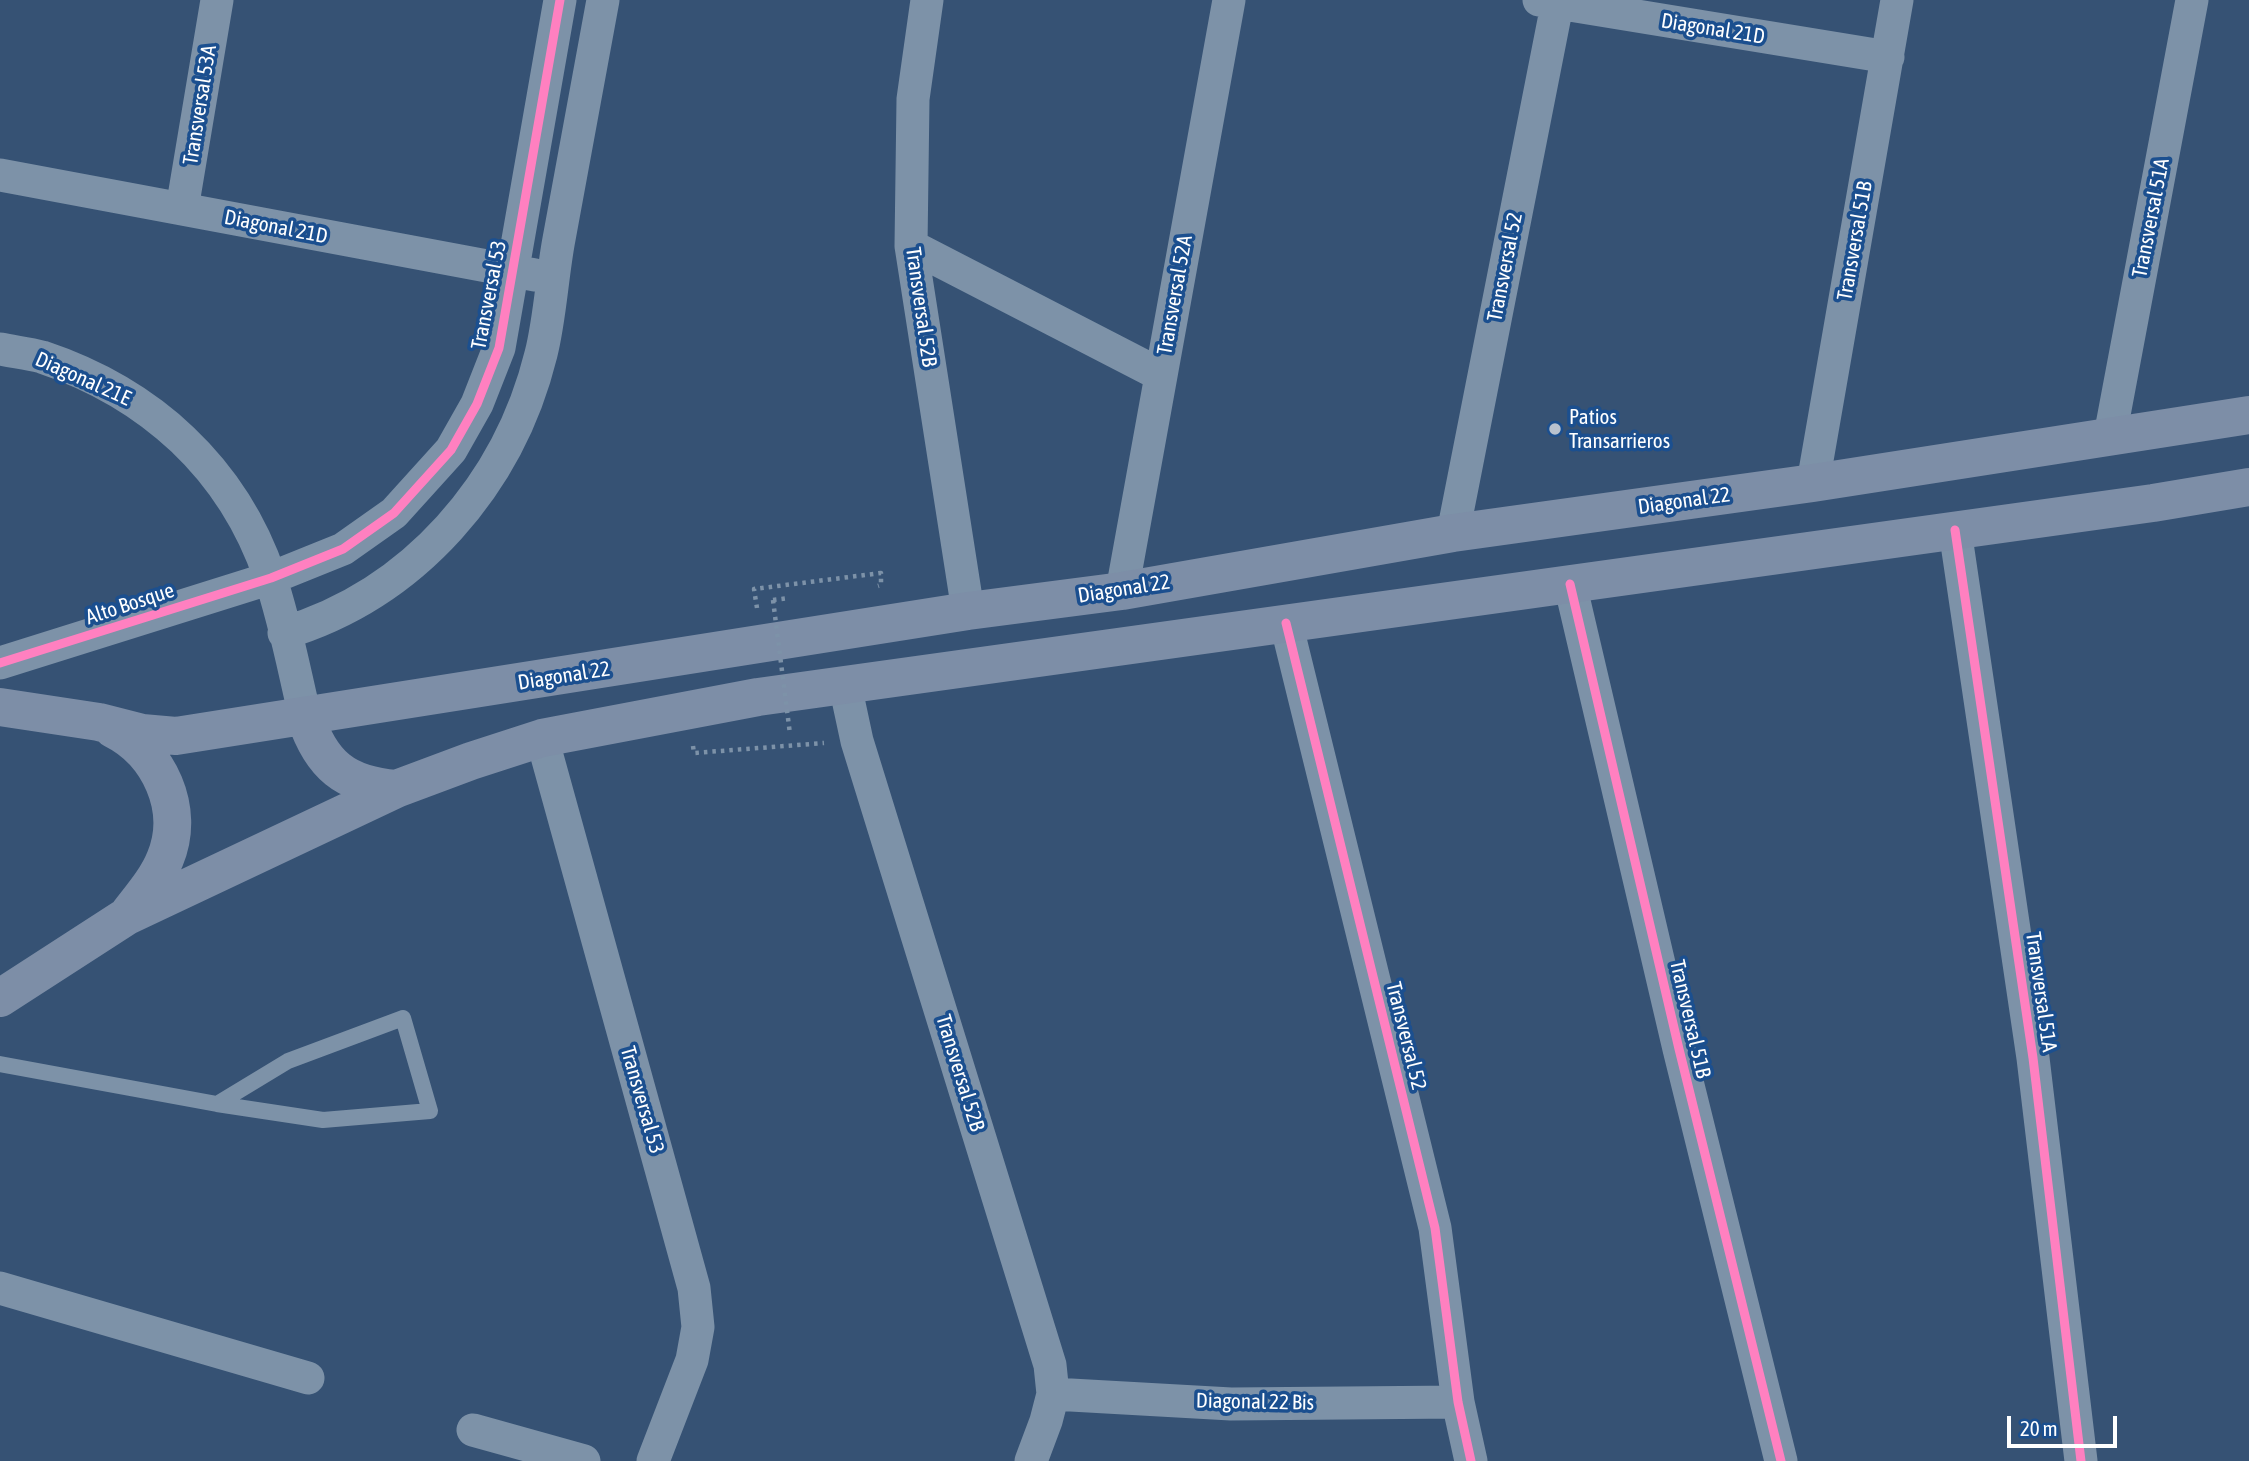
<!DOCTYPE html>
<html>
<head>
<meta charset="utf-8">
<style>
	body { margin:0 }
	#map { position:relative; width:2249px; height:1461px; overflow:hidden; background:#365274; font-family:"Asap Condensed",sans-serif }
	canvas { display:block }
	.scale { position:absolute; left:2007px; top:1416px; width:110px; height:32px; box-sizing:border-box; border:4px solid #fff; border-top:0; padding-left:9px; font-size:21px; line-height:24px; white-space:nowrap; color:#fff; -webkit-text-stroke:5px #1b4f8f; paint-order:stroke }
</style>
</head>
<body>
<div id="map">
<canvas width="2249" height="1461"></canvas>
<div class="scale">20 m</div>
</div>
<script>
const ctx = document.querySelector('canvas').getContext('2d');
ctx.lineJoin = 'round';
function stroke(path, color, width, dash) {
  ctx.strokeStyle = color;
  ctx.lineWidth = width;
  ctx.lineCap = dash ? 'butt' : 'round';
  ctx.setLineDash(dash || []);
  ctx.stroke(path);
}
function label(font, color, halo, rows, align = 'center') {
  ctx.font = font + ' "Asap Condensed",sans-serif';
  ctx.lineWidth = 7;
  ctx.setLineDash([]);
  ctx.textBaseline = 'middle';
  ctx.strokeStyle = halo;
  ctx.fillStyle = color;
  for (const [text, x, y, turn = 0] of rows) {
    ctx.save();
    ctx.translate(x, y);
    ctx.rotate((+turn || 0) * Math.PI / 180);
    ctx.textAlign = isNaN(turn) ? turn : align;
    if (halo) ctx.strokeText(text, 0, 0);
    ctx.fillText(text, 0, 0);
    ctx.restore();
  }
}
const path = new Path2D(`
	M773,600L789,598
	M757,608L754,589L881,573V585L878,586
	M693,746L694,753L824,743`);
const service = new Path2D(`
	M0,1064L217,1104L323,1120L430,1111L403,1018L288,1061L217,1104`);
const minor = new Path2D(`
	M927,0L913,99L911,246L968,611
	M1539,0L1888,57
	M0,175L535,275
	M182,209L217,0
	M911,246L1161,375
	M0,349C14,352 28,353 42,357C150,393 233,468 270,577C285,621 294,670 305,716
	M2110,436L2192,0
	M1813,483L1897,0
	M1955,530L2033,1058L2081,1461
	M1453,533L1558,0
	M1570,584L1679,1049L1781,1461
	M1122,591L1229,0
	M1286,623L1435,1228L1458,1402L1471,1461
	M284,633C414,594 509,484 541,354C550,319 552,276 559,239C573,160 588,80 603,0
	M0,663L271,578L343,549L394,513L451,450L477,404L499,348L560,0
	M845,685L857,741L1050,1365L1053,1394L1046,1421L1031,1461
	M542,738L694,1288L698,1327L692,1360L653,1461
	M0,1288L308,1378
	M1053,1394L1231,1404L1458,1402
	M473,1430L584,1461`);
const primary = new Path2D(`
	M0,707L99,722L142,733L176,736L968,611L1122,591L1453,533L1813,483L2249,415
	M305,716C321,765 345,785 396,789
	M113,729C159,752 186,809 165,859C157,879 142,896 129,913
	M0,998L127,916L396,789L471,761L542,738L758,697L2153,503L2249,487`);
const pathBridge = new Path2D(`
	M773,600L790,734`);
const cycleway = new Path2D(`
	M1955,530L2033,1058L2081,1461
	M1570,584L1679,1049L1781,1461
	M1286,623L1435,1228L1458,1402L1471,1461
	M0,663L271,578L343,549L394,513L451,450L477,404L499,348L560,0`);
const markers = [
	[1555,429,7,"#b9c2ce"]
];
const streetNames = [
	["Diagonal 21D",1713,29,9],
	["Transversal 53A",200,105,-81],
	["Transversal 51A",2151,218,-79],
	["Diagonal 21D",276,227,11],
	["Transversal 51B",1855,241,-80],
	["Transversal 52",1505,267,-79],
	["Transversal 53",489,295,-79],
	["Transversal 52A",1175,295,-80],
	["Transversal 52B",921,307,82],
	["Diagonal 21E",83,379,24],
	["Diagonal 22",1684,501,-8],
	["Diagonal 22",1124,589,-9],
	["Alto Bosque",130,604,-18],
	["Diagonal 22",564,676,-9],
	["Transversal 51A",2041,992,82],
	["Transversal 51B",1690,1019,77],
	["Transversal 52",1406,1036,76],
	["Transversal 52B",960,1073,73],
	["Transversal 53",642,1100,74],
	["Diagonal 22 Bis",1255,1402,1]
];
const poiNames = [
	["Patios",1569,417],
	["Transarrieros",1569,441]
];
stroke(path, '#7d92a8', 4.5, [3.5, 5]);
stroke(service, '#7d92a8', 16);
stroke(minor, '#7d92a8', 33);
stroke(primary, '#7d8ea7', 38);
stroke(pathBridge, '#7d92a8', 4.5, [3.5, 5]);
stroke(cycleway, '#ff80c0', 9);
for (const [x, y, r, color] of markers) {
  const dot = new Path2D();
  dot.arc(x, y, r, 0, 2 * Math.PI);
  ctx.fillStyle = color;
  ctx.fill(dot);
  stroke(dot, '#1b4f8f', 2.5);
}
label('21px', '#fff', '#1b4f8f', streetNames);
label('21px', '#fff', '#1b4f8f', poiNames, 'left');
</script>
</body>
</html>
